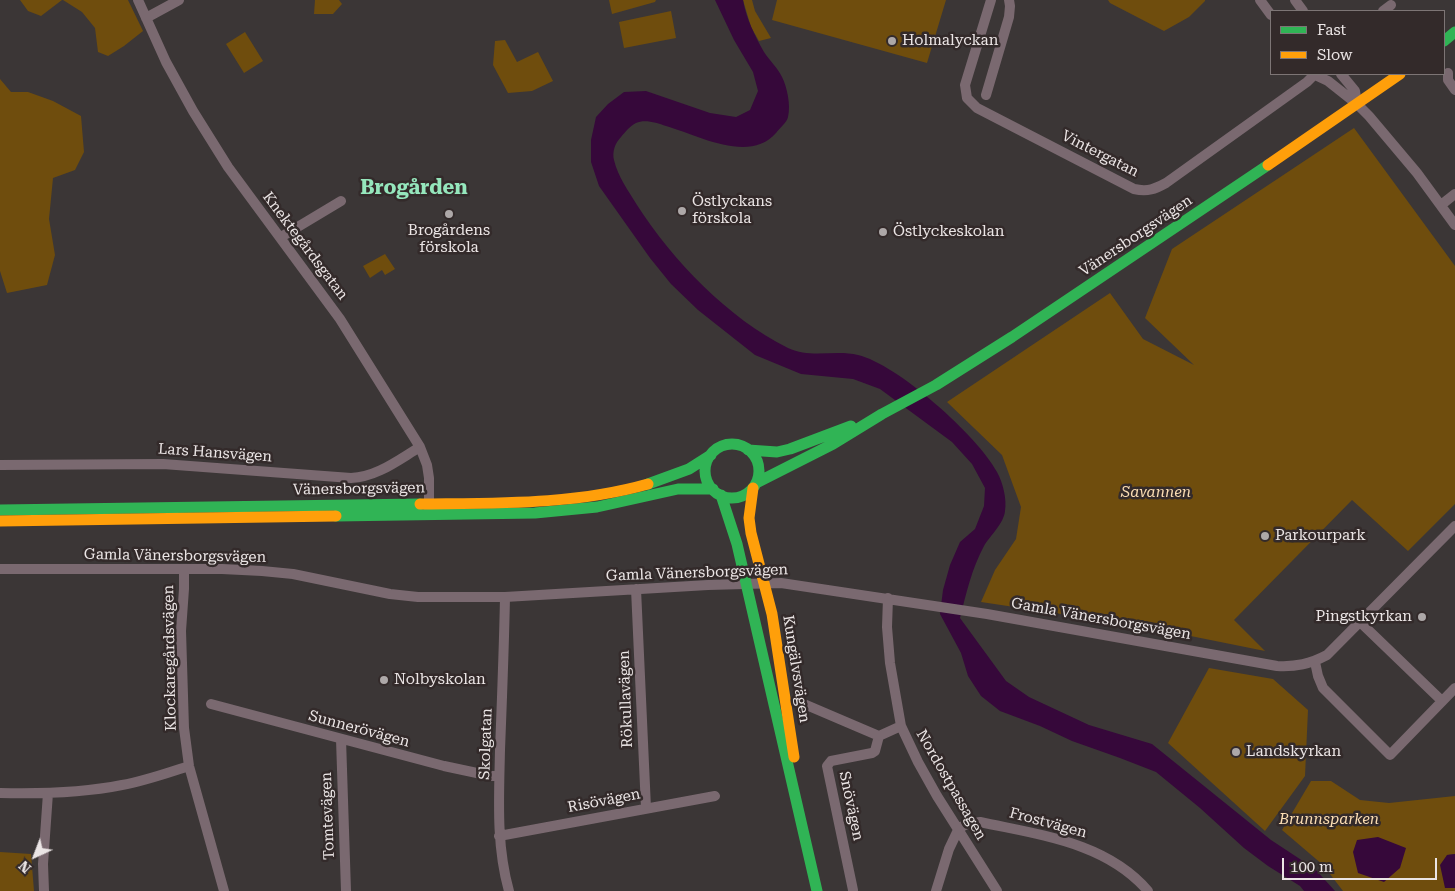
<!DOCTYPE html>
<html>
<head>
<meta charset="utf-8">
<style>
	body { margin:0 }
	#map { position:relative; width:1455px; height:891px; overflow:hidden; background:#3b3636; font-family:"Roboto Serif",serif }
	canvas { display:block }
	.legend { position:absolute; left:1270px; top:10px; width:175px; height:65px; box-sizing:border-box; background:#332a2a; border:1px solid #7d7575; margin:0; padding:6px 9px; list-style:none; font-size:15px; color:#ebe5e5 }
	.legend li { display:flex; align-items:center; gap:10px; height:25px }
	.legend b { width:25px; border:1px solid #7d7575 }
	.north { position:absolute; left:10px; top:831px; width:50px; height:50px; -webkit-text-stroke:4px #332a2a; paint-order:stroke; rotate:223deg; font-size:14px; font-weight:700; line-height:20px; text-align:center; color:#ebe5e5 }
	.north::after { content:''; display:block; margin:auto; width:18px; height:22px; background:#ebe5e5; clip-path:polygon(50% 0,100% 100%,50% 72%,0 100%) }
	.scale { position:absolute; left:1282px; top:858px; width:155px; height:22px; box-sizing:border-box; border:2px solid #ebe5e5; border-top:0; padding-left:6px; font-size:15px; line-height:18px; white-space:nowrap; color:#ebe5e5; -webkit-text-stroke:4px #332a2a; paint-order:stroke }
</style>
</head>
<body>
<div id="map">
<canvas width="1455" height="891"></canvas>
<ul class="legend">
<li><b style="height:6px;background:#30b455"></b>Fast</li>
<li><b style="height:6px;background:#ff9f0a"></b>Slow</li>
</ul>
<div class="north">N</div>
<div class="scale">100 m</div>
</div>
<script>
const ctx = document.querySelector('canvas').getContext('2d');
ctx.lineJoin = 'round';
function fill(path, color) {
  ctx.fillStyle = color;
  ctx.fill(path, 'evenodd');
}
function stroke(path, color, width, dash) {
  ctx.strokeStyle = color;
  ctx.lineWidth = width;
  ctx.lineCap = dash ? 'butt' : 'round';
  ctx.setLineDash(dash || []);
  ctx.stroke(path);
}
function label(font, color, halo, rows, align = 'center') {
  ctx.font = font + ' "Roboto Serif",serif';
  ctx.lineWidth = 5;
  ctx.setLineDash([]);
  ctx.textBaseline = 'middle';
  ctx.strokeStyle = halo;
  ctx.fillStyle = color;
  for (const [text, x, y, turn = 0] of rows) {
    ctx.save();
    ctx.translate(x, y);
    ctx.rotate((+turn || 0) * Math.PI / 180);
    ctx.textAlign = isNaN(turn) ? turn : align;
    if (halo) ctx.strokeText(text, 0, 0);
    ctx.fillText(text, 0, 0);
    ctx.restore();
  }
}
const green = new Path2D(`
	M20,0H62L41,16L28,11Z
	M63,0H128L143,31L124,46L108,56L98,52L95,28L82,12Z
	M315,0H339L342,4L333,14H314Z
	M609,0H656L655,2L612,14Z
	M743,0H752L755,11L771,38L759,41L751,27Z
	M777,0H946L927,63L772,20Z
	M1108,0H1205V1L1189,17L1164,31L1110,3Z
	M671,11L676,38L624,48L619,22Z
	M245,32L263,61L244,73L226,44Z
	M505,40L517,62L538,52L553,81L532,91L508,93L493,65L495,41Z
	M0,79L11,92H28L53,101L81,116L84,152L75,170L53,178L49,219L55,255L47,285L7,293L0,271Z
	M1354,128L1455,266V504L1408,551L1352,500L1234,620L1265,651L1141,626L981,602L995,570L1016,539L1021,507L1002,455L947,402L1110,293L1143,339L1194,365L1145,318L1172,249Z
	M385,254L395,269L385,275L382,270L370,278L363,266Z
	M1209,668L1273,679L1308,710L1305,776L1265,831L1168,743Z
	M1311,781H1331L1360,800L1389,803L1455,796V854L1447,855L1445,888H1455V891H1343L1323,865L1282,830Z
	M0,852L31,854L34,891H0Z`);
const water = new Path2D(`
	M715,0H743C746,18 755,36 764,52C769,60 778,68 782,77C787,87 791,105 788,117C787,122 780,128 776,133C749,164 698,135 666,126C657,123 645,119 636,123C630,126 625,132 621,137C615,143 612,152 614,160C618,177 628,190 637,205C673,261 728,318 788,348C812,359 835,349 858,355C897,364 978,436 997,472C1003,483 1007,499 1005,511C1004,523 990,536 984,546C972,568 966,594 960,618L1006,681L1029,697L1089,725L1152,744L1271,840L1315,869L1335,891H1304L1300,886L1268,866L1244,848L1200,808L1156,772L1120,758L1072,741L1040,726L1000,711L981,696L968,676L961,653L940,614L943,590L950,565L960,542L975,529L984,506L985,488L972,464L952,442L880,389L853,379L801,374L755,355L698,310L671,284L650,258L599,186L591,162V140L596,117L608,104L624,92L646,91L710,113L736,117L750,110L758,91L753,72L734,40Z
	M1378,837L1406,848L1400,868L1384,882L1358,873L1353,852L1357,840Z
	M1455,854V888H1445L1440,865L1447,855Z`);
const street = new Path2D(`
	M138,0L166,62L193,111L228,167L340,319L420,447L427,465L429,478V509
	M991,0L965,85L967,98L977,108L1134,189C1148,192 1155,189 1166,183L1307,82L1315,74
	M1260,0L1271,15
	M1295,0L1303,11
	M1383,11L1391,5
	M146,18L179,0
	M1448,73V80L1455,90
	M1313,74L1328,81L1357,104L1369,116L1417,173L1455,225
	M1341,74L1355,91L1357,104
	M986,95L1009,17L1010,6L1009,0
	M1441,205L1455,194
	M281,237L341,201
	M0,465L163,464L351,478C377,477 398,460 420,447
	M0,569H222L262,571L293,574L390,594L418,597H505L708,585L781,583L987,614L1277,666C1296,667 1310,664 1327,655L1455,526
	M184,569V589L181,631L184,728L189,766L224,891
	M636,589L646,808
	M505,597C504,648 502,699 500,750C499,798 496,845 509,891
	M888,598L887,627L890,663L901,726L918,762L937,796L997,891
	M1360,622L1442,701
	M1315,662L1318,676L1323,688L1390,755L1455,688
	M211,704L444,766L491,776H499
	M804,704L879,736
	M341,739L346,891
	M0,793C41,794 82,793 122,785C145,781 167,773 189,766
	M959,828L967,824L980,822C1039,835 1106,842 1148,891
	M499,836L715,796
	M853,890L827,766L831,761L872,753L875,751L879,736L901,726
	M44,891L43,864L48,793
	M936,891L949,849L959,828`);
const fast = new Path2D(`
	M1444,41L1455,32
	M705 471a27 27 0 1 1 54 0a27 27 0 1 1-54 0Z
	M748,450L777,452L790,449L851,426
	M756,483L833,444L882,414L936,385L1012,337L1268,165
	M648,484L689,469L711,455
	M721,495L737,544L817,891
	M0,510L420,504
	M336,516L535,513L597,507L678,489H713`);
const slow = new Path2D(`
	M1268,165L1400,74
	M753,488L749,518L751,533L772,614L794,757
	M420,504C496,503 574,505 648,484
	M0,521L336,516`);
const markers = [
	[892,41,5,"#ada8a8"],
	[682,211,5,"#ada8a8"],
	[449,214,5,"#ada8a8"],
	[883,232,5,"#ada8a8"],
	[1265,536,5,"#ada8a8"],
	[1422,617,5,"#ada8a8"],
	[384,680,5,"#ada8a8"],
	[1236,752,5,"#ada8a8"]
];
const poiNames = [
	["Holmalyckan",902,41],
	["Östlyckans",692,202],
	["förskola",692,219],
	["Brogårdens",449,231,"center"],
	["förskola",449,248,"center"],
	["Östlyckeskolan",893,232],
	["Parkourpark",1275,536],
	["Pingstkyrkan",1412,617,"right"],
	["Nolbyskolan",394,680],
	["Landskyrkan",1246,752]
];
const streetNames = [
	["Vintergatan",1100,154,27],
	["Vänersborgsvägen",1136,236,-34],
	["Knektegårdsgatan",305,246,53],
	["Lars Hansvägen",215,453,4],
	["Vänersborgsvägen",359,489,-1],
	["Gamla Vänersborgsvägen",175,556,1],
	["Gamla Vänersborgsvägen",697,573,-2],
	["Gamla Vänersborgsvägen",1101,619,10],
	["Klockaregårdsvägen",170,658,-91],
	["Kungälvsvägen",796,669,81],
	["Rökullavägen",626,699,-92],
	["Sunnerövägen",359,729,15],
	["Skolgatan",486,744,-88],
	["Nordostpassagen",951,785,60],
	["Risövägen",604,801,-11],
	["Snövägen",851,806,78],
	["Tomtevägen",328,816,-92],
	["Frostvägen",1048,823,15]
];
const parkNames = [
	["Savannen",1156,493],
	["Brunnsparken",1329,820]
];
const districtNames = [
	["Brogården",414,188]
];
fill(green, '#6f4d0d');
fill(water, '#36083a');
stroke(street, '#7a6970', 10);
stroke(fast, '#30b455', 11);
stroke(slow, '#ff9f0a', 11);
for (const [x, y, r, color] of markers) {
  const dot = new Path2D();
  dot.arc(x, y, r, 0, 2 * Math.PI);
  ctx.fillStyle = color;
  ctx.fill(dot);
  stroke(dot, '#332a2a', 2);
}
label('15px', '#ebe5e5', '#332a2a', poiNames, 'left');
label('15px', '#ebe5e5', '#332a2a', streetNames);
label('italic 15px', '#fcdeb4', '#332a2a', parkNames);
label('bold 20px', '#95e6bc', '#332a2a', districtNames);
</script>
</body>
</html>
